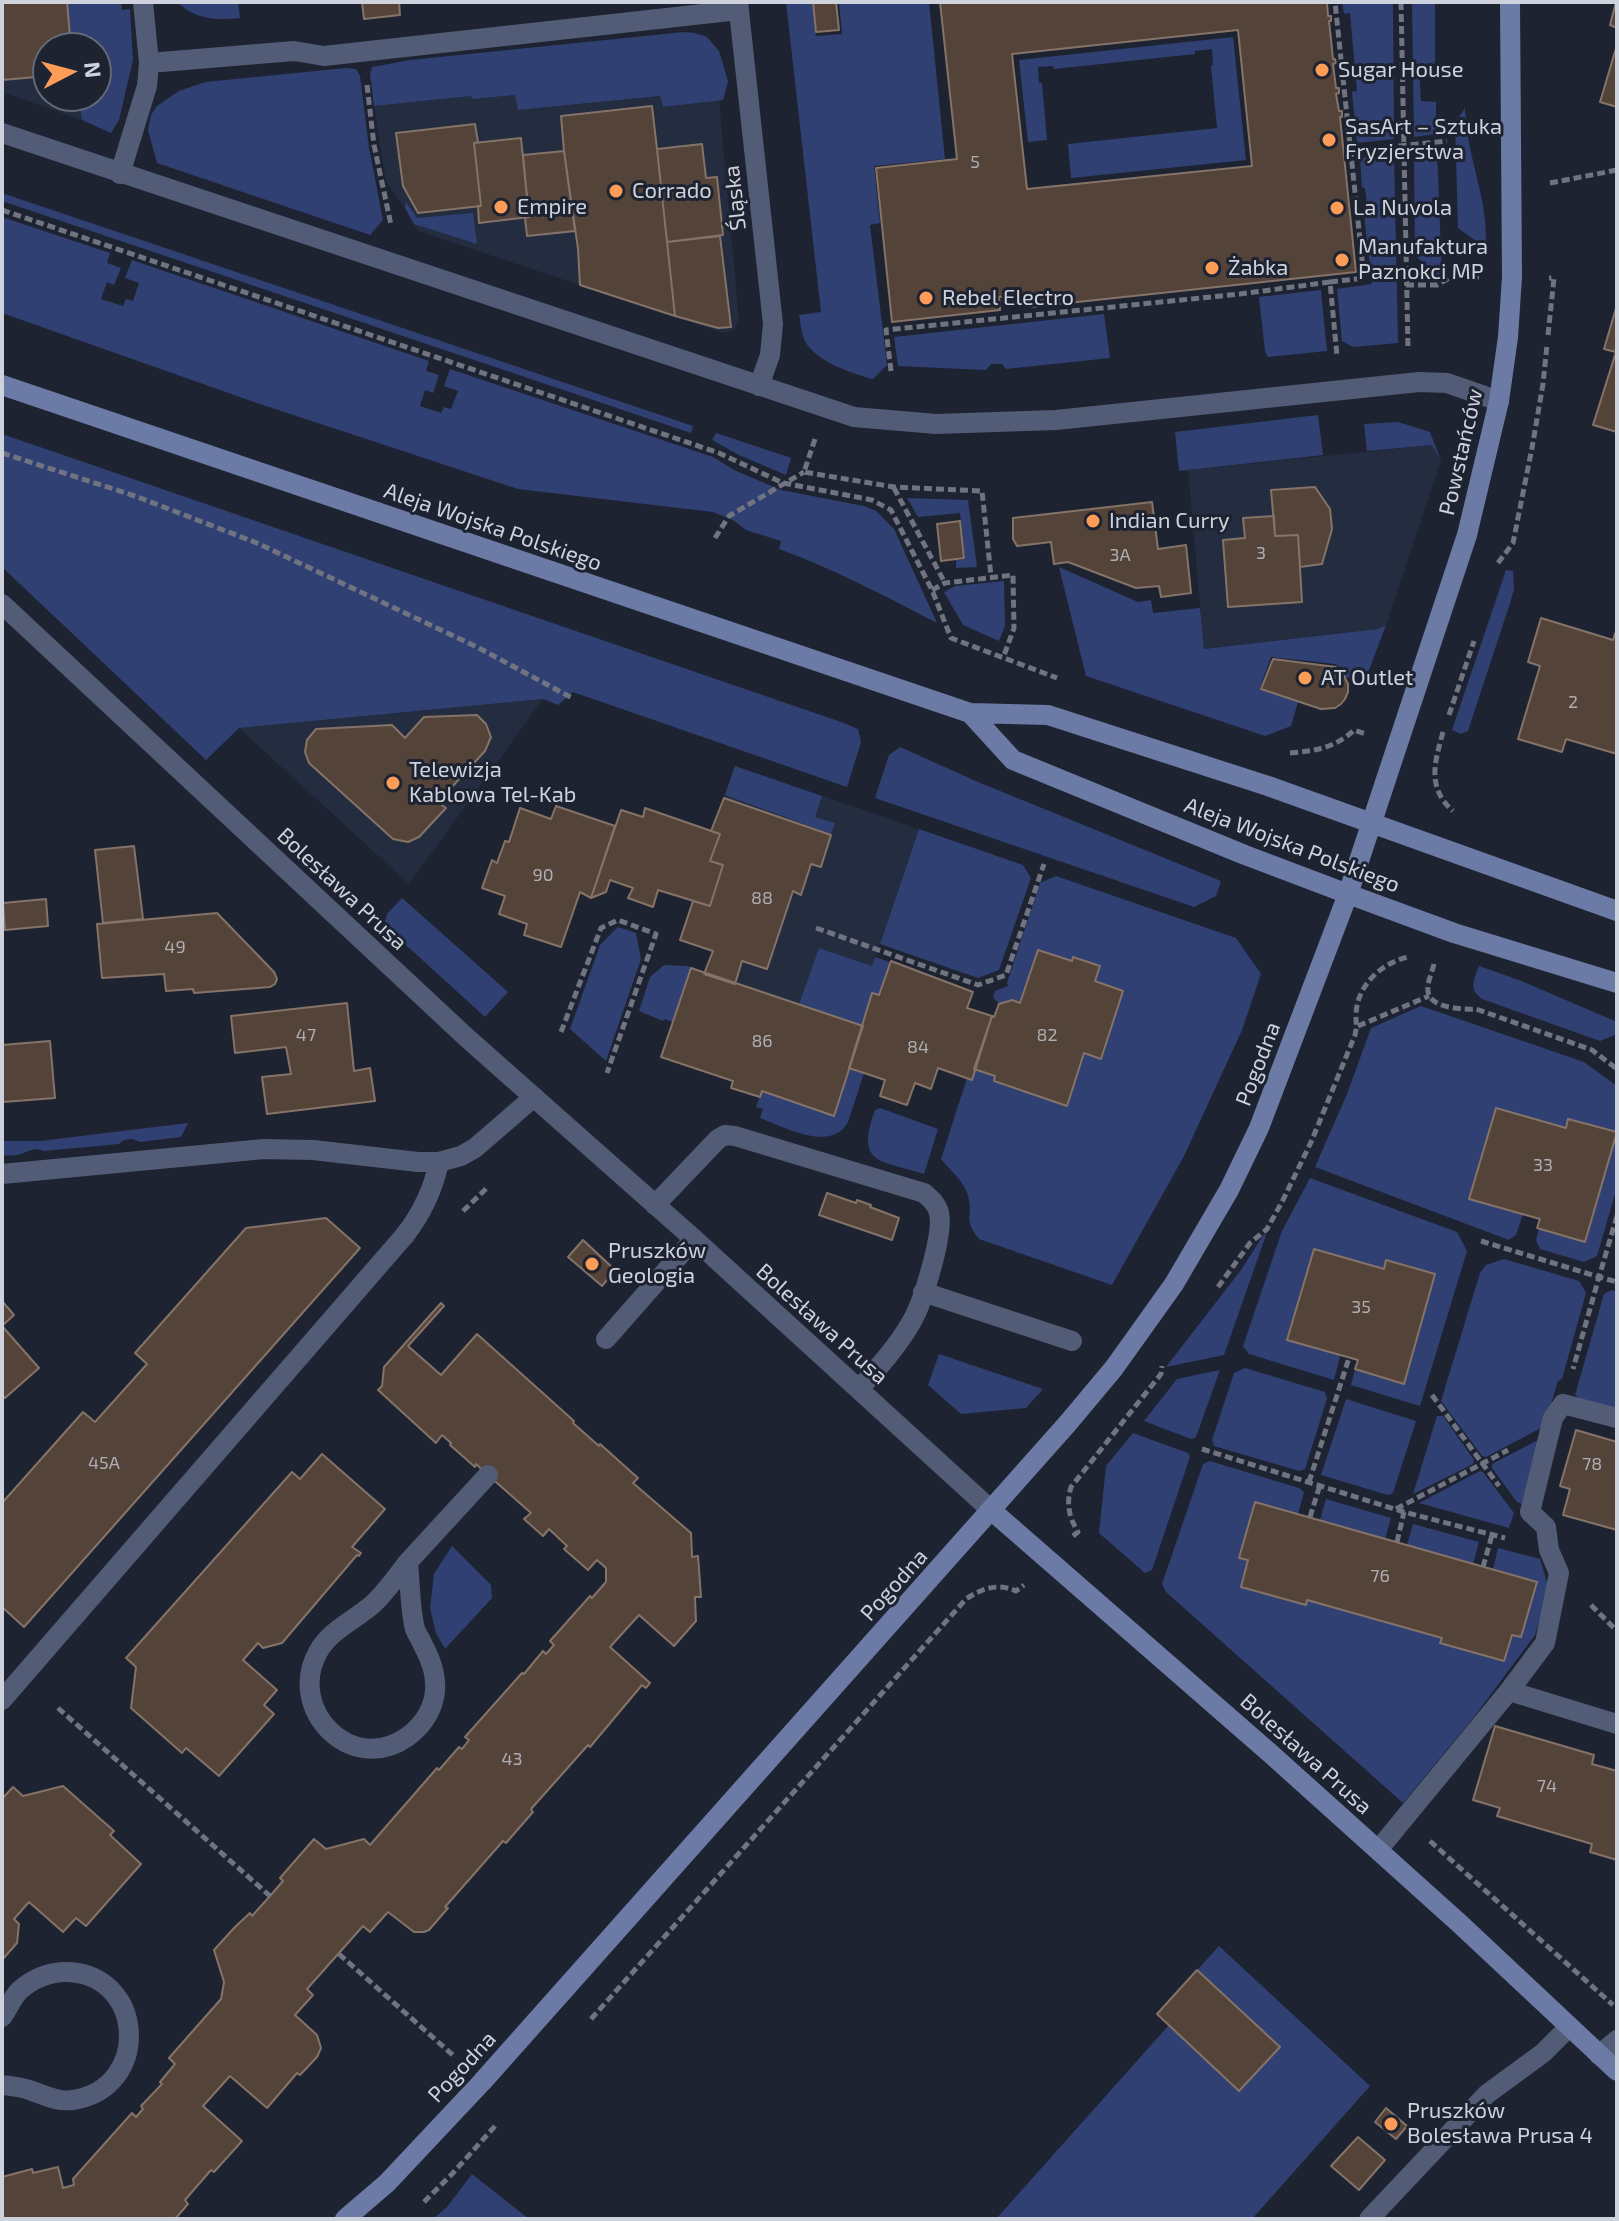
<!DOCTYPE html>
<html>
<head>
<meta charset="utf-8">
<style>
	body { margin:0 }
	#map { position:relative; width:1619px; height:2221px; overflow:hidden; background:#1e2331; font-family:"Exo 2",sans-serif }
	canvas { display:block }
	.frame { position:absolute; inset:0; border:4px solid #ced2dc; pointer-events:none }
	.north { position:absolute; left:32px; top:32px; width:80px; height:80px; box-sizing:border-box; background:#1e2331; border:2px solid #646975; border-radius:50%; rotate:84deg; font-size:22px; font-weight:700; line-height:32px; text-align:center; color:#ced2dc }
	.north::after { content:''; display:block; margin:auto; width:28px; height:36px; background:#fd9c57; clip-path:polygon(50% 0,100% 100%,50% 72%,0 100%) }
</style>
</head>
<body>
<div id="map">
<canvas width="1619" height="2221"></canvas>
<div class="frame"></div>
<div class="north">N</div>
</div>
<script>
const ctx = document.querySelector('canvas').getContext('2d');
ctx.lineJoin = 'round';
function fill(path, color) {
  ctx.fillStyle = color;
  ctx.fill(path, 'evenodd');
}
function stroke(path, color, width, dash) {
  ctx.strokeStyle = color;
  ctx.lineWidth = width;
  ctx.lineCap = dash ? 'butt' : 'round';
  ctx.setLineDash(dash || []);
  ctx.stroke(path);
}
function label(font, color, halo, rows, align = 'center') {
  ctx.font = font + ' "Exo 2",sans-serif';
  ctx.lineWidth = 6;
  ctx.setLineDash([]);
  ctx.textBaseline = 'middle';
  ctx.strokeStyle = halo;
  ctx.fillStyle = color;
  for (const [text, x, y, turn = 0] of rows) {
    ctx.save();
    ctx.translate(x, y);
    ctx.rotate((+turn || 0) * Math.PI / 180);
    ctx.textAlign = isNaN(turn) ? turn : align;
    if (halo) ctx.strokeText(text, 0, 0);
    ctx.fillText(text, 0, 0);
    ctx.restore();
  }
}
const built = new Path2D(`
	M2,2H67L71,48H48V96H78L82,120L2,92Z
	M516,95L519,110L660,96L663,107L719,100L739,320L734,330L723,333L418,231L405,208L386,182L374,106L472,96L473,99Z
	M1433,445L1441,461L1386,625L1378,629L1204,649L1188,470Z
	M543,699L409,884L239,728Z
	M735,766L919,829L872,966L819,948L799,1004L705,973L712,951L680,940L693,901L710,906L720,834L711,831Z`);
const green = new Path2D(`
	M67,2H121L122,10L130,9L133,60L119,120L111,133L82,120L78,96H96V48H71Z
	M177,2H238L240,18C215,20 196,20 177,2Z
	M786,2H812L816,36L842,34L839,2H929L945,159L874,166L880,223L870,225L887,365L873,379C853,374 815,361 805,341C801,333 801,324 799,315L821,312Z
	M1342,2H1393L1394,139L1357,143L1352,92L1357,91L1350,13L1344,14Z
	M1412,2H1435V65L1419,66L1421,101L1436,102V134L1414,137Z
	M684,32L695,33L707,37L719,51L728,81L723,100L663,107L660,96L518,110L515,95L473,99L471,96L374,106L370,74L372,67L410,60Z
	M1233,37L1246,160L1071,178L1068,144L1217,128L1211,66L1213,65L1212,49L1195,51V54L1054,69L1053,66L1038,67L1039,83H1042L1047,140L1028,142L1019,60Z
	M346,68L356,69L360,76L369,148L383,220L370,235L157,163L148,130L151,115L157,106L179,91L205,82Z
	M1465,108C1466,154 1487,195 1486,241H1476L1458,228L1455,123Z
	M1437,150L1442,277H1438L1415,255L1414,152Z
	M1394,154L1398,343L1353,347L1342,341L1337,289L1372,284L1363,206L1367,204L1365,188L1362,187L1360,158Z
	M2,193L693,426L691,433L2,201Z
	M406,202L417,218L473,213L477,244L414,224L405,208Z
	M2,217L110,253L107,263L121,268L114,285L107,282L101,299L123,306L126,299L133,301L139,283L125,278L132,260L429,361L426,371L439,375L433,393L425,390L420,406L441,413L444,407L451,409L458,391L444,386L450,369L713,457L734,470L781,490L864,506L876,511L894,529L937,623C885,596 834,569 779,549L781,541L746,530L733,520L713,512L518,489L254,402L2,313Z
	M1321,290L1327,351L1268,357L1265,351L1259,297Z
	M1104,314L1110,358L1006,369L1002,364H991L986,370L898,366L894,337Z
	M1318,415L1323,455L1179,471L1175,432Z
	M1398,422L1430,432L1441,461L1432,445L1367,451L1364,424Z
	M716,433L791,458L786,475L739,455L712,440Z
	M2,434L841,722L858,729L861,742L847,787L573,692L558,705L543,699L239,728L206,760L2,567Z
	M907,498L968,500L977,567L956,568V560L965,559L960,513L918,517Z
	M1059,567L1138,602L1151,600L1153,613L1200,608L1204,649L1378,629L1386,625L1368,673L1346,678L1343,669L1335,664L1271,657L1260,688L1298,702L1291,726L1265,736L1086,676Z
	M1506,570L1513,571L1514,589L1510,603L1468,731L1461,734L1452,730Z
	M1004,581L1005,626L999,641L963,625L944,592L955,586Z
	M900,747L978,782L1221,881L1216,896L1194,907L875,798L889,755Z
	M735,766L822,796L815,817L835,823L831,834L725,795Z
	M919,829L1023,865L1031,878L999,970L978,978L880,944Z
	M1056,876L1236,938L1261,974L1242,1030L1184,1156L1112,1285L979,1239C962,1218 974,1217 968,1196C964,1181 951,1171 941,1159L967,1078L972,1079L976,1069L995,1076L994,1082L1067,1106L1084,1053L1101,1058L1123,991L1095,981L1099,965L1074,957L1072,961L1038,950L1020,1003L1012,1000L999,1004L993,997L995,991L1008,986L1007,983L1040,883Z
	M402,898L508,992L485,1017L384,925L387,914Z
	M618,927L636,933L641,959L606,1061L570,1029L600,945Z
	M819,948L872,966L875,957L890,962L879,995L872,993L861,1026L799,1004Z
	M664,965L688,966L691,968L673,1022L664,1019L663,1021L639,1011L650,977Z
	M1479,966L1519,980L1617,1022V1034L1600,1041L1482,999C1468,989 1474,979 1479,966Z
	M1421,1006L1584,1062L1617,1086V1187L1597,1256L1584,1262L1540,1249L1536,1240L1539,1228L1616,1132L1569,1119L1566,1128L1496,1108L1469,1198L1523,1214L1516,1235L1509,1240L1315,1167L1347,1094L1371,1028Z
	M849,1068L864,1073L848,1122C831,1153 784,1127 760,1118L763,1109L756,1107L762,1091L833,1116Z
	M880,1108L938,1129L924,1174C880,1160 855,1165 875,1110Z
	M188,1123L181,1137L140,1142L132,1139L124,1140L119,1144L44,1151C34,1147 30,1151 21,1154C15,1156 8,1155 2,1156V1141H40Z
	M1310,1178L1457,1232L1467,1251L1420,1406L1351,1385L1355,1369L1404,1383L1434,1274L1387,1261L1384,1269L1314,1249L1287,1339L1340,1356L1334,1380L1249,1354L1243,1346L1282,1231Z
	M1264,1234L1266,1235L1224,1355L1166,1367L1241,1270Z
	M1504,1259L1579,1281L1586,1293L1562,1379L1558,1381L1545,1424L1541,1428L1486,1457L1482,1456L1441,1401L1480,1273L1486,1265Z
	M1612,1290L1617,1292V1412L1583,1402L1575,1395L1604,1294Z
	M939,1354L1043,1389L1026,1408L961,1414L928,1385Z
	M1245,1368L1325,1392L1327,1399L1305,1469L1299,1471L1214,1446L1212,1440L1234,1373Z
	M1220,1370L1196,1437L1191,1439L1144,1421L1177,1379Z
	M1346,1399L1416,1421L1393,1493L1388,1495L1321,1475Z
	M1437,1416H1443L1474,1460L1473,1464L1413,1494Z
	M1133,1433L1188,1453L1190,1457L1152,1570L1145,1573L1099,1533L1106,1466Z
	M1536,1441L1540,1442L1522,1504L1517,1502L1492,1468V1464Z
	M1210,1461L1299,1488L1304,1492L1298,1514L1255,1503L1239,1557L1248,1560L1242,1587L1305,1605L1307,1600L1442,1638L1441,1643L1504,1661L1512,1635L1521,1637L1537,1583L1493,1570L1498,1548L1540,1559L1549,1589L1535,1635L1474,1717L1403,1803L1166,1592L1162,1584L1203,1464Z
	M1480,1471L1483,1472L1514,1513L1509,1528L1419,1503Z
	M1326,1499L1391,1518L1385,1539L1320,1520Z
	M1413,1524L1479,1542L1473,1564L1407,1545Z
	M452,1546L491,1585L492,1598L445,1649L436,1633L430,1608L434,1574Z
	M1219,1946L1370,2086L1252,2219H996L1169,2025L1157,2014Z
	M472,2174L529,2219H433L447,2207Z`);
const building = new Path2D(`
	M2,2H67L71,48H48V76L2,80Z
	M362,2H399L400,15L364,19Z
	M813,2H836L839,30L816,32Z
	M940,2H1327L1328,16H1331V21H1329L1333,59H1335L1336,63L1333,64L1336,88H1339V93L1336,94L1339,111H1342V117H1340L1356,272L1031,307L1029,294L999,297L1000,310L892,322L876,168L957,159ZM1238,30L1252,166L1027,189L1012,54Z
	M1616,2H1617V28L1610,25Z
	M1617,45V107L1600,102Z
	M652,106L657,149L675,316L580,285L578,249L564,151L561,116Z
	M475,124L478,142L474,143L481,206L418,213L403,186L396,133Z
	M521,138L529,217L479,223L478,206H481L474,143Z
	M702,144L706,178L717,177L723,235L667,242L657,149Z
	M564,151L575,231L527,236L525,218L529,217L523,155Z
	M720,236L731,327L718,328L675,316L667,242Z
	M1617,305V432L1593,425L1616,352L1604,349Z
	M1315,487L1330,509L1332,529L1322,564L1300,567L1298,535L1275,536L1271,490Z
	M1152,502L1158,549L1186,545L1191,593L1161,597L1159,586L1136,588L1068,562L1054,564L1051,542L1017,546L1013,539V518Z
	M1274,516L1275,536L1298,535L1302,602L1228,607L1223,540L1245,538L1243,518Z
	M960,521L964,558L941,561L937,524Z
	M1541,618L1613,640L1617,628V754L1566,739L1562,752L1518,739L1540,666L1528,662Z
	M1273,659L1336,667L1342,672L1348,684V692L1345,699L1341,704L1335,708L1321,709L1261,689Z
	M477,715L486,724L491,737L485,751L438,802L446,808L419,837L408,842L393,839L309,763L305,752L307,740L316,729L392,725L405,738L424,717Z
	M724,798L831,835L821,867L811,864L801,895L793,891L767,969L742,961L735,984L704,974L713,951L680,940L693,901L710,906L723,865L710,861L720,834L711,831Z
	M556,806L615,826L591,898L580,892L561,947L524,935L527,924L499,914L505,896L482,888L492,860L497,863L505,841L509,842L520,808L551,819Z
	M645,808L720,834L710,861L723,865L710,906L658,890L653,907L628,898L633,888L610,880L606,892L591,898L621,810L643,817Z
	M134,846L143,919L103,923L95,850Z
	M46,899L48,926L5,930L3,903Z
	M217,913L274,972L277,979L275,984L270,987L194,993L193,989L166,991L164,974L102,978L97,924Z
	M1038,950L1072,961L1073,957L1100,966L1095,981L1123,991L1101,1059L1084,1053L1067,1106L994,1081L995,1076L974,1069L992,1016L994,1017L999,1004L1012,1000L1020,1003Z
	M891,961L973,992L967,1008L992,1016L972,1080L938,1068L931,1089L915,1083L907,1105L880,1096L885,1080L849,1068L872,993L879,995Z
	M691,968L863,1026L834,1116L762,1091L760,1097L731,1088L733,1081L661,1057Z
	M347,1003L354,1071L370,1068L375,1101L267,1114L262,1077L291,1074L286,1047L235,1053L231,1016Z
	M50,1041L55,1098L3,1102L2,1045Z
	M1496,1108L1566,1128L1568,1119L1617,1132L1585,1242L1537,1228L1540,1219L1469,1199Z
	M827,1193L856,1203L857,1200L871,1205L870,1207L899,1218L892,1240L819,1215Z
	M326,1218L360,1248L24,1627L2,1607V1503L83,1412L95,1422L147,1364L135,1353L246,1228Z
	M583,1240L615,1270L602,1286L568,1257Z
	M1314,1249L1384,1269L1386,1260L1435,1274L1404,1384L1355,1369L1358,1360L1287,1340Z
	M2,1301L14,1315L2,1326Z
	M441,1303L444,1306L408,1346L441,1375L477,1334L574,1421L573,1423L599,1446L600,1444L638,1478L633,1483L691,1533L692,1557L698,1556L701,1597H695L696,1621L674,1646L639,1615L610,1647L650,1683L646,1688L642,1685L590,1747L588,1745L531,1809L533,1812L506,1843L503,1841L445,1907L448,1908L429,1930L424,1932H414L388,1912L370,1932L363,1926L307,1989L313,1995L295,2015L317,2035L321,2048L317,2057L300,2075L297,2073L267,2108L230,2076L203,2106L242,2141L214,2172L211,2170L185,2200L188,2204L175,2219H2V2177L32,2169L33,2173L58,2167L63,2188L74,2185L73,2179L132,2113L136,2117L143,2109L141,2106L162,2084L160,2082L175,2064L169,2058L221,1999L224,1982L214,1950L235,1927L250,1913L252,1916L270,1896L283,1881L280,1878L314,1839L326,1849L364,1839L370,1845L437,1768L439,1770L459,1747L462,1749L469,1740L465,1737L522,1673L524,1674L543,1651L546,1654L554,1645L550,1641L590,1596L592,1598L606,1582V1568L597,1560L588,1570L564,1549L567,1546L549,1529L543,1536L524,1519L531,1513L488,1475L476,1464L475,1467L450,1445L451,1443L442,1435L436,1443L378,1390L382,1386L384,1367Z
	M2,1326L39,1368L5,1398L2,1395Z
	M1576,1430L1617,1442V1530L1563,1515L1570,1489L1560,1486Z
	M322,1454L385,1509L352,1547L361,1553L359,1556L357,1555L282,1643L263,1648L258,1643L243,1660L277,1690L264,1705L274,1714L219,1776L186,1748L182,1753L131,1708L136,1667L126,1658L292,1472L300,1479Z
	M1255,1502L1537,1582L1521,1637L1512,1635L1504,1661L1440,1643L1442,1638L1307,1600L1306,1605L1241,1587L1248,1560L1239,1558Z
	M1495,1726L1594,1755L1592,1764L1617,1771V1860L1590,1852L1592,1844L1497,1816L1500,1808L1473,1800Z
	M63,1786L114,1831L110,1835L141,1864L86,1926L76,1918L63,1932L29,1902L14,1919L19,1924L17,1943L2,1960V1799L13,1787L23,1796Z
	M1197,1970L1280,2047L1239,2091L1157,2014Z
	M1386,2108L1407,2126L1396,2139L1375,2122Z
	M1358,2137L1385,2160L1359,2190L1331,2166Z`);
const path = new Path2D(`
	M1401,2L1408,349
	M367,85L374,145L391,225
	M1351,151L1447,141
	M1550,183L1617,170
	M2,210L719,453L783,483L872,500L891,510L932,590L951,638L1057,678
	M1330,282L1364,278L1335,2
	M1406,285H1437L1451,277H1479
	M1548,335L1554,278H1549
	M891,371L886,330L1240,294L1330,282L1337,356
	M815,439L804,472L894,487L982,491L991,576
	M2,453L135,496L257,543L477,647L574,699
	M894,488L945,583
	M715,538L729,516L804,472
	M1498,563L1513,543L1532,448L1543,384L1547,345
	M932,590L945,583L1013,575L1014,628L1003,658
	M1449,715L1474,641
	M1443,732C1435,762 1426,787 1453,811
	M1290,753C1315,751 1335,748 1354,730L1366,734
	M816,928L978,985L1006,975L1044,864
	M1434,964C1432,973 1425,986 1429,995C1434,1008 1464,1010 1476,1009L1592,1050L1617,1069
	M1358,1026L1429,996
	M561,1032L601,928L618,920L656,934L607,1073
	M463,1211L489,1186
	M1617,1216L1599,1277L1617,1282
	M1481,1241L1599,1277L1573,1369
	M1218,1287L1250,1243L1267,1229L1283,1200L1312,1140L1355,1035C1357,1027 1356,1023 1356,1016C1356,986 1381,963 1408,957
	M1432,1395L1499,1486
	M1202,1449L1404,1512L1505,1538
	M1309,1482L1349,1358
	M1396,1509L1508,1450
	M1310,1517L1320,1485
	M1073,1536L1078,1532C1069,1517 1066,1504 1071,1487L1161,1374L1162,1366
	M1397,1542L1404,1512
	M1483,1567L1492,1535
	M1591,1605L1617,1631
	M58,1708L270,1896
	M1430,1841L1613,2005
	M339,1954L455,2057
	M591,2019L966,1599C982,1588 998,1583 1016,1591L1024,1585
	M424,2202L452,2174L496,2125`);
const lane = new Path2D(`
	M149,63L294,51L324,56L739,10
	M2,1174L264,1149L313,1150L418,1162H439L461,1156L475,1148L534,1097
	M655,1205L718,1139L725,1135L735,1136L924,1193C931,1199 937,1204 939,1213C944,1233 923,1302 912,1321C898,1346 878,1368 859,1389
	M405,1235C423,1212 433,1190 439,1162
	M923,1292L1072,1341
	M606,1339L694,1239
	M1509,1691L1617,1724
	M1378,1850L1509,1691L1545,1643L1559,1573L1549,1550L1546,1527L1530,1512L1553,1418L1563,1404L1617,1418
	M1599,2055L1617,2040`);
const street = new Path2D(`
	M738,2L773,324L770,355L759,386
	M2,133L854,417L936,424L1056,420L1419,382L1447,383L1499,401
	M120,174L147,86L149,63L143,2
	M2,604L466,1037L694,1239L991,1510
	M408,1562C410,1582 410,1610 415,1629C417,1634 421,1640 423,1645C432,1662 438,1679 434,1698C430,1715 421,1727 407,1737C352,1776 286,1710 318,1652C330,1630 355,1620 373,1604C386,1592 397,1576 408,1562Z
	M408,1562L488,1475
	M2,1700L405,1235
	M2,2017C8,2009 12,1998 19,1991C31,1980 47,1973 63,1972C145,1970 153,2088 73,2100C58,2102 46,2096 32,2091C23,2087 12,2086 2,2085
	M1369,2219L1487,2094L1543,2053L1569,2027`);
const secondary = new Path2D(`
	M2,385L970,713L1048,715L1268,786L1617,911
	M970,713L1013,760L1245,855L1348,894L1454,933L1617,983
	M991,1510L1271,1754L1459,1923L1617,2071
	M345,2219L387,2183L482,2082L1068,1423L1114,1368L1174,1284L1229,1190L1259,1128L1348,894L1467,535L1499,401L1508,337L1512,277L1510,2`);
const markers = [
	[1322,70,8,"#fd9c57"],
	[1329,140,8,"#fd9c57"],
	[616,191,8,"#fd9c57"],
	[501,207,8,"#fd9c57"],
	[1337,208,8,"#fd9c57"],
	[1342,260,8,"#fd9c57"],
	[1212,268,8,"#fd9c57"],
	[926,298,8,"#fd9c57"],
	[1093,521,8,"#fd9c57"],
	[1305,678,8,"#fd9c57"],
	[393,783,8,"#fd9c57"],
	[592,1264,8,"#fd9c57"],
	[1391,2124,8,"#fd9c57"]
];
const numberNames = [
	["5",975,162],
	["3",1261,553],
	["3A",1120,555],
	["2",1573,702],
	["90",543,875],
	["88",762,898],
	["49",175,947],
	["47",306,1035],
	["82",1047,1035],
	["86",762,1041],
	["84",918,1047],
	["33",1543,1165],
	["35",1361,1307],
	["45A",104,1463],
	["78",1592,1464],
	["76",1380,1576],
	["43",512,1759],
	["74",1547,1786]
];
const poiNames = [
	["Sugar House",1338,70],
	["SasArt – Sztuka",1345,127],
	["Fryzjerstwa",1345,152],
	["Corrado",632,191],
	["Empire",517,207],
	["La Nuvola",1353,208],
	["Manufaktura",1358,247],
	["Paznokci MP",1358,272],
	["Żabka",1228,268],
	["Rebel Electro",942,298],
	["Indian Curry",1109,521],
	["AT Outlet",1321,678],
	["Telewizja",409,770],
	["Kablowa Tel-Kab",409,795],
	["Pruszków",608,1251],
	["Geologia",608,1276],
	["Pruszków",1407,2111],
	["Bolesława Prusa 4",1407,2136]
];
const streetNames = [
	["Śląska",735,198,-96],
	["Powstańców",1461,452,-77],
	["Aleja Wojska Polskiego",493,527,19],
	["Aleja Wojska Polskiego",1292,845,21],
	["Bolesława Prusa",342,889,43],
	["Pogodna",1258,1064,-69],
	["Bolesława Prusa",822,1324,42],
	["Pogodna",894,1585,-48],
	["Bolesława Prusa",1306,1754,42],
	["Pogodna",462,2067,-47]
];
fill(built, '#242c40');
fill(green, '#304073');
fill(building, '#534339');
stroke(building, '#857368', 2);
stroke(path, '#707481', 5, [8, 4]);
stroke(lane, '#525c76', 20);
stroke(street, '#525c76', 20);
stroke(secondary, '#6c7ba5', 20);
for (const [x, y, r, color] of markers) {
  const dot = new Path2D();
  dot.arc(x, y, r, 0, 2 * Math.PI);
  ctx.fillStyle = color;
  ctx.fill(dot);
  stroke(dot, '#1e2331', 3);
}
label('18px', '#afaeb3', null, numberNames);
label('22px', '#ced2dc', '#1e2331', poiNames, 'left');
label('22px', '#ced2dc', '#1e2331', streetNames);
</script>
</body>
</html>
